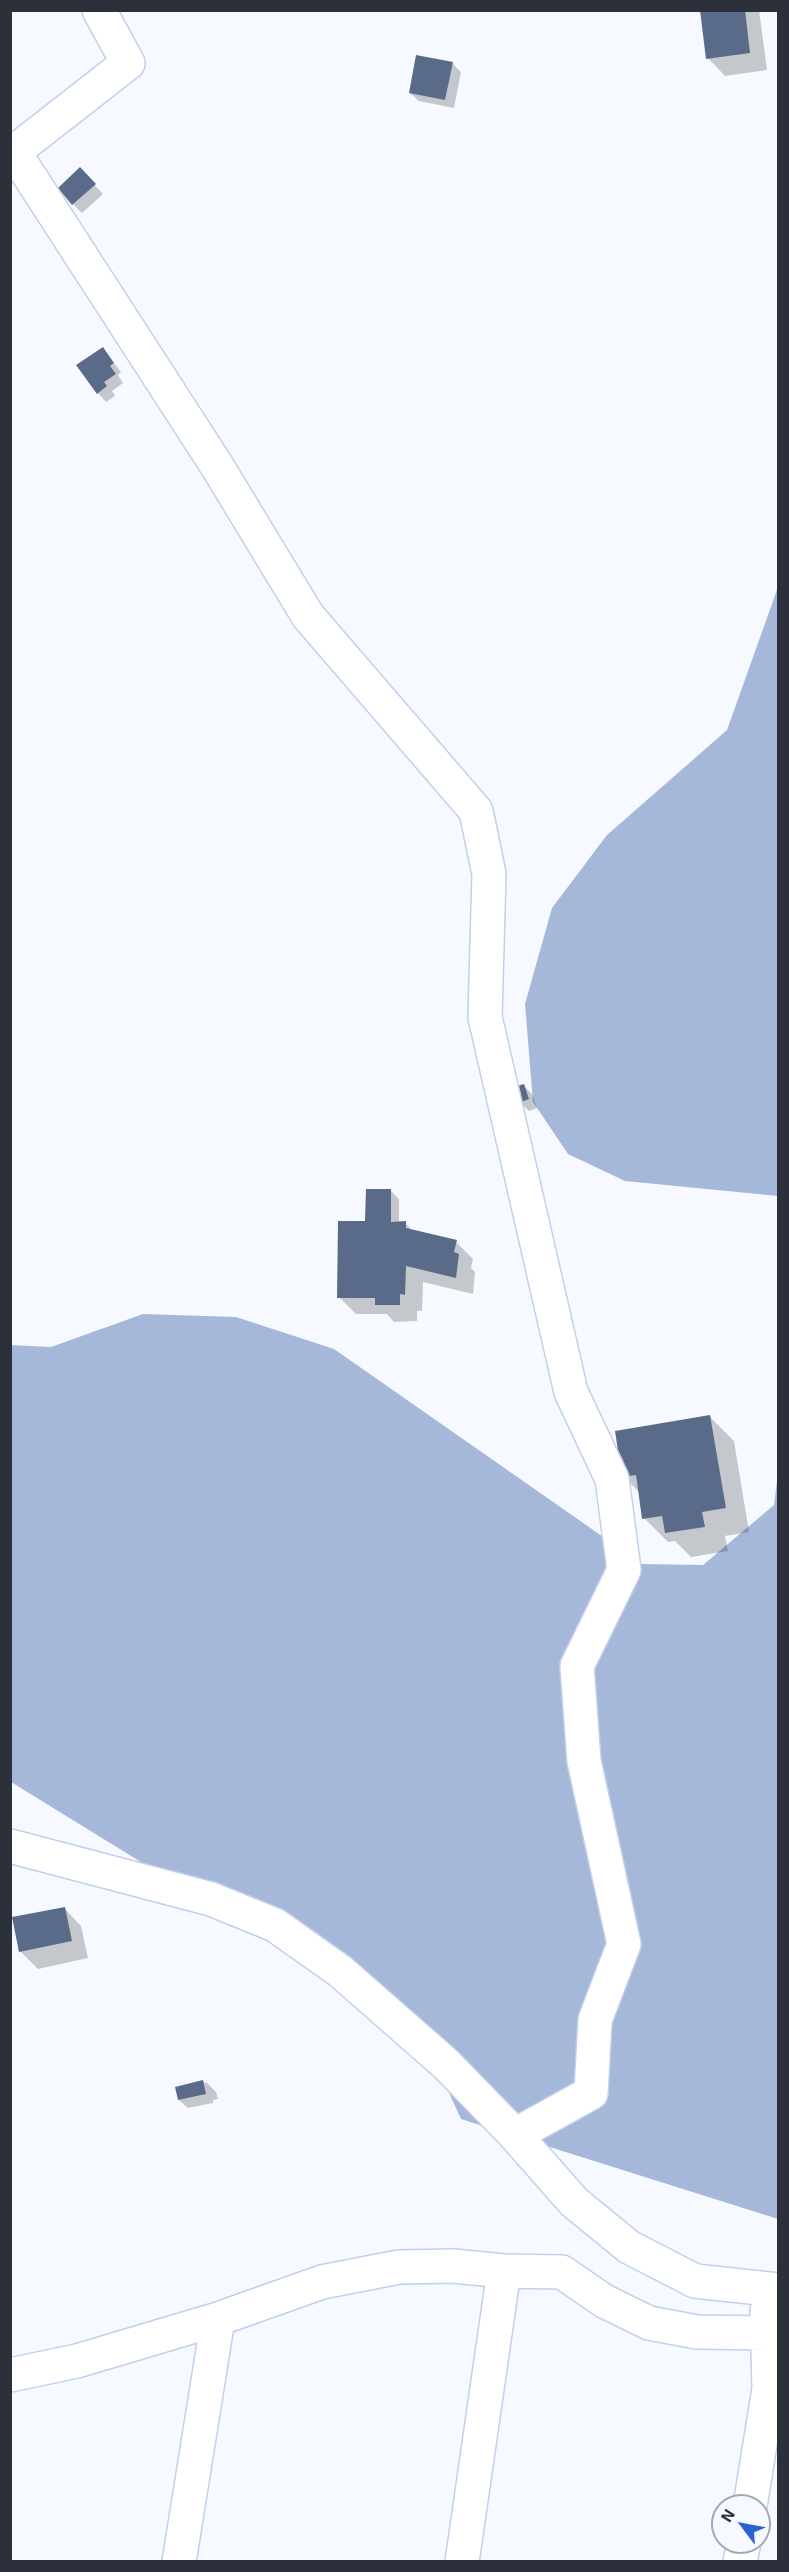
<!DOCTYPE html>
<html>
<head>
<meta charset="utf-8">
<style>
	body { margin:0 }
	#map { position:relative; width:789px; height:2572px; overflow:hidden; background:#f6f9ff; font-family:"Exo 2",sans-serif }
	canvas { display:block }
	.frame { position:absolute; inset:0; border:12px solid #2b303b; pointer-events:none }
	.north { position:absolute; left:711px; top:2494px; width:60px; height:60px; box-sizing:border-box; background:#f6f9ff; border:2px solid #a5a9b1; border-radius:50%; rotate:302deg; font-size:16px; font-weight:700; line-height:24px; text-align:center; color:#2b303b }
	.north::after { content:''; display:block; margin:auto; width:21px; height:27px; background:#2c63d1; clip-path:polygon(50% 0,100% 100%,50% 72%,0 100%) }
</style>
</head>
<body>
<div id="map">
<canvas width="789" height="2572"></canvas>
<div class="frame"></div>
<div class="north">N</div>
</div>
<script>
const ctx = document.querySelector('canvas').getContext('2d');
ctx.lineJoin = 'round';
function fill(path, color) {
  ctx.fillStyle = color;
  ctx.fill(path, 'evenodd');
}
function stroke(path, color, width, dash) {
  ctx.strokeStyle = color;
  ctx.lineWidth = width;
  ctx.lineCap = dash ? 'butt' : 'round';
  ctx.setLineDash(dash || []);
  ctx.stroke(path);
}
const forest = new Path2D(`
	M778,587V1196L625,1181L568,1154L533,1102L525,1004L552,908L607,835L727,730Z
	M143,1314L236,1317L334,1349L642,1564L703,1565L774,1505L778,1473V2219L461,2119L435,2062L391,2016L11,1782L10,1345L51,1347Z`);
const shadow = new Path2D(`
	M701,10H759L767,70L725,76L708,58Z
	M452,63L461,72L454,108L419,101L410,93Z
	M80,169L103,194L82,213L73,204Z
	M103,349L121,372L118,375L123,383L112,391L115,396L106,402L98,393Z
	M523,1085L532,1094L537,1108L529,1111L520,1102Z
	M390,1190L399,1199V1223H405L414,1232L456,1242L473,1259L471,1268L475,1272L473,1294L423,1282L422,1311H417V1321L394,1322L387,1314H356L339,1297L367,1223Z
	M710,1417L734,1441L749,1532L725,1536L728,1551L691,1557L675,1541L668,1542L644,1518L640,1493L623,1476Z
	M64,1908L81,1926L88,1958L38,1969L20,1951Z
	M202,2082L207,2083L216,2092L218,2099L213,2100V2103L188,2108L179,2100Z`);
const building = new Path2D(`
	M700,10H745L750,53L706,59Z
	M416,55L453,62L445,100L409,93Z
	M80,167L96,184L72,205L58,188Z
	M103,347L114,363L110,366L116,374L104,382L107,386L97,394L76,365Z
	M524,1084L529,1099L519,1103L514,1087Z
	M366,1189H391V1222L406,1221V1228L457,1240L454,1252L459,1254L456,1278L406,1266L405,1295L400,1294V1305H375V1298H337L338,1221H365Z
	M710,1415L726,1508L702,1512L705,1527L665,1533L662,1516L642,1519L636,1475L622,1477L615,1431Z
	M65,1907L72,1941L19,1952L12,1917Z
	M203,2080L206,2094L178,2100L175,2087Z`);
const street = new Path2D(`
	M10,151L14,152L128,63L99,10
	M14,152L217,466L308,616L476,811L489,874L485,1017L571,1392L612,1479L624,1570L577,1666L584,1761L624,1944L595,2020L591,2093L515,2135
	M10,1846L211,1899L275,1925L340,1971L446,2064L515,2135L574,2202L629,2247L695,2281L778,2290
	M10,2375L77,2361L218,2319L322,2282L399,2267L453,2266L504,2271L562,2272L604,2301L649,2323L697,2332L767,2333
	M750,2506L769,2389L767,2311
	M179,2562L218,2319
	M462,2562L504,2271
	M740,2562L744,2542`);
fill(forest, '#a6b8da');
fill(shadow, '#0003');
fill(building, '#5a6b89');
stroke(street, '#c2d0eb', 36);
stroke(street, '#fff', 33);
</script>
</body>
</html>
